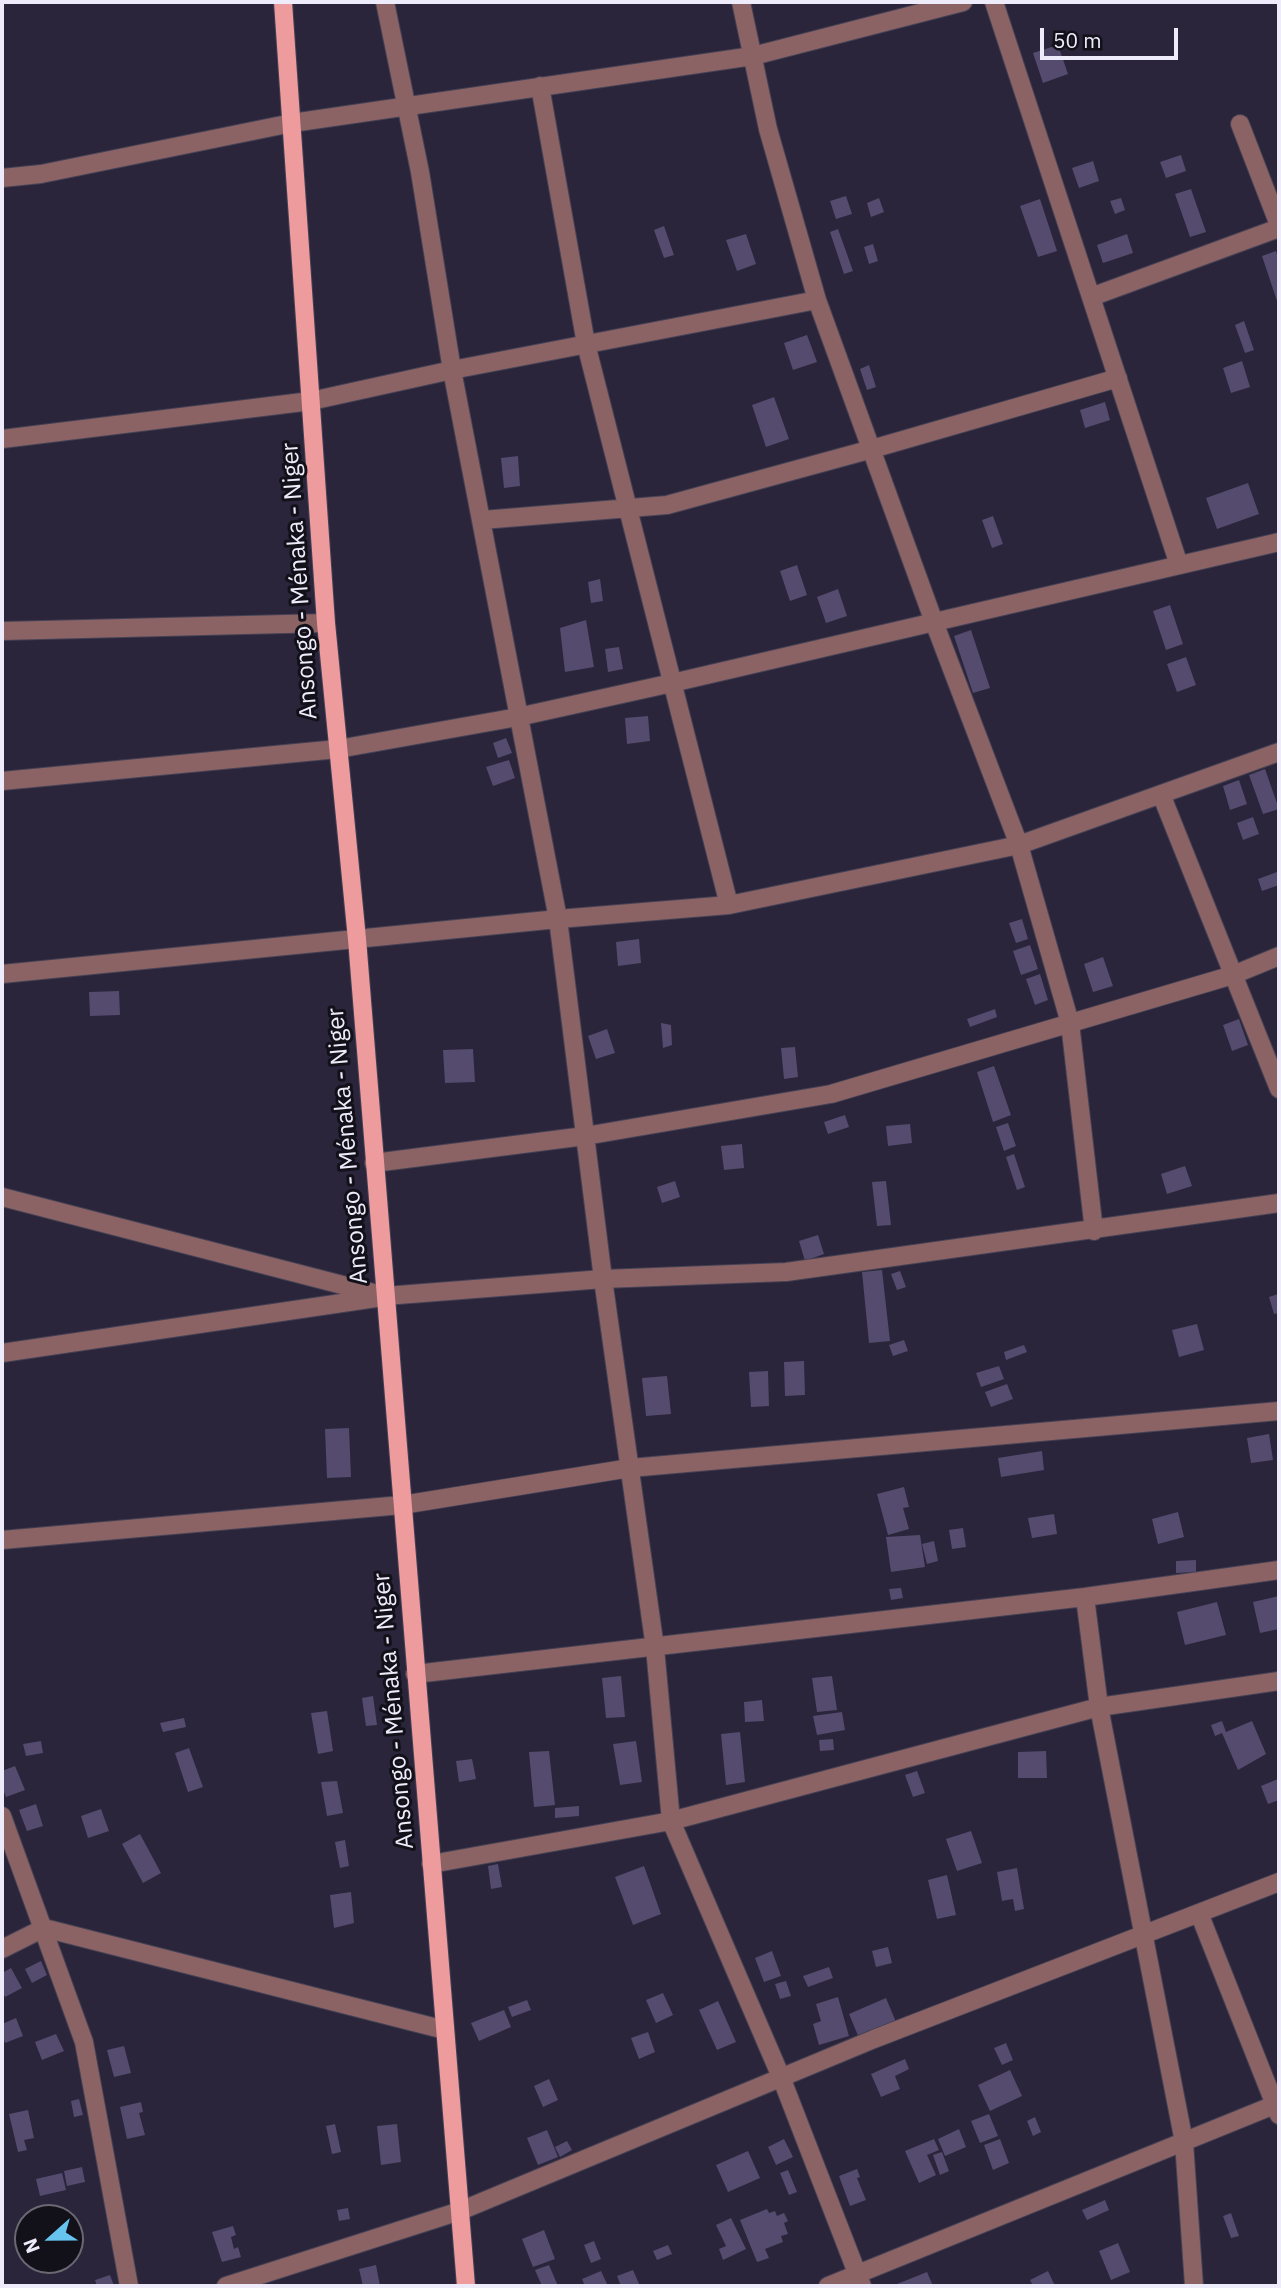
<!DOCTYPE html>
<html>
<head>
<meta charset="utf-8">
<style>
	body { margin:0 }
	#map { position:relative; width:1281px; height:2288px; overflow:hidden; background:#2a253a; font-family:"IBM Plex Sans",sans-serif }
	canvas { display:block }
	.frame { position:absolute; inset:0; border:4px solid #eeecfa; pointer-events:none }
	.north { position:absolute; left:14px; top:2204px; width:70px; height:70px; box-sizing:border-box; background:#121019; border:2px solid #6a6873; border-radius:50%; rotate:249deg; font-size:19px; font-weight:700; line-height:28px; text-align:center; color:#eeecfa }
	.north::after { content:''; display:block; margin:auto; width:24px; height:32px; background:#66c4ef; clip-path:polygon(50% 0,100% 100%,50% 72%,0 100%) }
	.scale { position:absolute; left:1040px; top:28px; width:138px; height:32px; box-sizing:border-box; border:4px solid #eeecfa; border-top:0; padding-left:9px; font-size:21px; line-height:24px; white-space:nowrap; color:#eeecfa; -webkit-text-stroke:5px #121019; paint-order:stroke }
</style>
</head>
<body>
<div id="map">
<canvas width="1281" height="2288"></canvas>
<div class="frame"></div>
<div class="north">N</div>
<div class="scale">50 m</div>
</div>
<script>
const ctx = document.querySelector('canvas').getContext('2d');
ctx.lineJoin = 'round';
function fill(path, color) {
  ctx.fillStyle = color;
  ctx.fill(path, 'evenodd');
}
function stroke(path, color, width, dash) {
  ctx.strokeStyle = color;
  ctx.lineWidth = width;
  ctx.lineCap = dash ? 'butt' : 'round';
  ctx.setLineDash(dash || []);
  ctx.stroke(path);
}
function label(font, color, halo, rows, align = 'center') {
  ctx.font = font + ' "IBM Plex Sans",sans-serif';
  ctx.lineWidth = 6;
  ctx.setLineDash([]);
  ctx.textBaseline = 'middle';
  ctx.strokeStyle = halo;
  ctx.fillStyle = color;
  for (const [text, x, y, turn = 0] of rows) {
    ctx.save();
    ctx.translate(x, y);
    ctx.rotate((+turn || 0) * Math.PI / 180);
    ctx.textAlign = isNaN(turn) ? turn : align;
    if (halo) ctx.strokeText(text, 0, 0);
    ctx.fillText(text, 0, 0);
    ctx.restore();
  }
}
const building = new Path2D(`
	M1058,45L1068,74L1043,83L1033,53Z
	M1181,155L1186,171L1166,178L1160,162Z
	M1093,161L1099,181L1079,188L1072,168Z
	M1191,189L1206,232L1190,237L1175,194Z
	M846,196L852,214L836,219L830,201Z
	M879,198L884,212L871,217L867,203Z
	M1121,198L1125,210L1115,214L1110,201Z
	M1040,199L1057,251L1038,257L1020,206Z
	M664,226L674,255L664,258L654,230Z
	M838,229L853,271L844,274L830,232Z
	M746,234L756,264L737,271L726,240Z
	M1127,234L1133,253L1103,263L1097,245Z
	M873,244L878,261L869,264L864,247Z
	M1276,251L1279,262V300L1277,301L1262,256Z
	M1244,321L1254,350L1245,353L1235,325Z
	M807,335L817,362L793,370L784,343Z
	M1242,361L1250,387L1231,393L1223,368Z
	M869,365L876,387L867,390L860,369Z
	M774,397L789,439L766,447L752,405Z
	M1105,402L1110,420L1085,428L1080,410Z
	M518,456L520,486L504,488L501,458Z
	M1248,483L1259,514L1217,529L1206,498Z
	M993,516L1003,544L992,548L982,520Z
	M797,565L807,595L790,601L780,571Z
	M600,579L603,601L591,603L588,582Z
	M838,589L847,616L826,623L817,597Z
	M1170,605L1183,644L1166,650L1153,611Z
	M586,620L594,667L565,672L560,628Z
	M971,630L990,688L973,693L954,636Z
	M619,647L623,669L608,672L605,649Z
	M1186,657L1196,685L1177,692L1167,664Z
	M648,716L650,741L627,744L625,718Z
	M506,738L512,753L498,758L493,743Z
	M509,760L515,778L493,786L486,767Z
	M1265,769L1279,809L1263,814L1249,775Z
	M1239,780L1247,804L1230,810L1223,786Z
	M1253,817L1259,834L1243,840L1237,823Z
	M1277,872L1279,885L1262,891L1258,879Z
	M1022,919L1028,939L1016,943L1009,923Z
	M639,939L641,963L618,966L616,942Z
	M1030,945L1038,969L1021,975L1013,951Z
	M1103,957L1113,986L1093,992L1084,964Z
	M1040,974L1048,1000L1035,1005L1026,979Z
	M119,991L120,1015L90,1016L89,992Z
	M995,1009L997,1017L970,1027L967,1019Z
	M1239,1019L1248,1045L1232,1051L1223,1025Z
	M661,1023L671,1025L672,1045L663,1048Z
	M607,1029L615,1053L596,1059L588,1036Z
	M795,1047L798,1077L784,1079L781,1048Z
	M473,1049L475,1082L445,1083L443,1050Z
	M994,1066L1011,1115L993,1122L977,1072Z
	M845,1115L849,1127L828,1134L824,1122Z
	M1008,1123L1016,1146L1004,1151L996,1127Z
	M910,1124L912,1143L888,1146L886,1126Z
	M742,1144L744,1168L724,1170L721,1146Z
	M1014,1154L1025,1187L1017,1190L1006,1157Z
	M1185,1166L1192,1186L1167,1194L1161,1174Z
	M675,1181L680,1197L662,1203L657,1187Z
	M886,1181L891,1225L877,1226L872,1182Z
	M818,1235L824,1254L805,1261L799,1241Z
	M882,1270L890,1341L869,1343L862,1272Z
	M900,1271L906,1287L897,1290L891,1274Z
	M1278,1294L1279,1313L1274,1314L1269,1297Z
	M1197,1324L1204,1350L1179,1357L1172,1330Z
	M904,1340L908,1351L893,1356L889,1345Z
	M1024,1345L1027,1352L1006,1360L1004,1352Z
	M804,1361L805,1395L785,1396L784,1362Z
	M999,1366L1004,1379L981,1387L976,1373Z
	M768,1371L769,1406L751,1407L749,1372Z
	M667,1376L671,1414L646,1416L642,1378Z
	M1007,1384L1013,1399L991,1407L985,1392Z
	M349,1428L351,1477L327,1478L325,1429Z
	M1269,1434L1273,1460L1251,1463L1247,1438Z
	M1042,1451L1044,1470L1001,1477L998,1458Z
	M904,1487L909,1507L903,1508L909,1529L888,1535L877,1494Z
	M1178,1512L1184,1537L1158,1544L1152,1519Z
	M1054,1514L1057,1534L1032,1538L1028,1518Z
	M963,1528L966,1547L952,1549L949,1530Z
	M920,1535L925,1567L891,1572L886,1537Z
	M934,1541L938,1561L927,1564L922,1544Z
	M1196,1560V1572L1176,1573V1561Z
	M901,1588L903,1598L891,1600L889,1589Z
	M1279,1596V1629L1260,1633L1253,1602Z
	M1217,1602L1226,1635L1185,1645L1177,1612Z
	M621,1676L625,1717L606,1718L602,1678Z
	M832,1676L837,1710L817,1712L812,1678Z
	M373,1696L377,1725L366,1726L362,1698Z
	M762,1700L764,1721L745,1722L744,1702Z
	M327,1711L333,1751L318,1754L311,1713Z
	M842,1712L845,1730L817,1735L813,1716Z
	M184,1718L186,1727L163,1732L160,1723Z
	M1222,1721L1226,1732L1252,1721L1266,1754L1238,1770L1222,1733L1215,1736L1211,1725Z
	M740,1732L745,1782L726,1785L721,1734Z
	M833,1739L834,1750L820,1751L819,1740Z
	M41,1741L43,1753L26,1756L23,1744Z
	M636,1741L642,1782L620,1785L613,1744Z
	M189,1748L203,1787L188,1792L175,1753Z
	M549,1751L555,1805L534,1807L529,1752Z
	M1046,1751L1047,1778H1018V1752Z
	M472,1759L476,1779L459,1782L456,1761Z
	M15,1766L25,1790L6,1797L2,1787V1771Z
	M917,1771L925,1793L913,1797L905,1775Z
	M1278,1779L1279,1800L1268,1804L1261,1786Z
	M337,1781L343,1813L327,1816L321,1782Z
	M36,1804L43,1826L27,1831L19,1810Z
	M579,1806V1816L555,1818V1808Z
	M101,1809L109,1831L88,1838L81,1816Z
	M971,1831L982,1863L957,1871L946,1839Z
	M140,1834L161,1873L143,1883L122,1844Z
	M345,1840L349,1866L340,1868L335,1842Z
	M498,1864L502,1887L491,1889L488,1866Z
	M644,1866L661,1914L633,1925L615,1877Z
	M1017,1868L1024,1909L1015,1911L1013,1899L1002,1901L997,1872Z
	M947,1875L956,1915L937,1919L928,1880Z
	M351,1892L354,1923L334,1928L330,1895Z
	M888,1947L892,1963L876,1967L872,1951Z
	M772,1951L781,1976L764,1982L755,1958Z
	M41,1961L47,1975L32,1983L25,1969Z
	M829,1967L833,1978L808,1987L803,1976Z
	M11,1968L22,1988L5,1997L2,1991V1973Z
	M786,1981L791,1996L780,1999L775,1984Z
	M663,1993L673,2015L656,2023L646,2000Z
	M838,1997L849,2036L819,2045L813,2024L821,2021L816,2004Z
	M886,1998L896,2022L859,2038L849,2014Z
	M527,2000L531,2010L512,2017L508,2007Z
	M718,2001L736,2042L717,2050L699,2010Z
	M504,2010L511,2027L479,2041L471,2023Z
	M16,2018L23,2036L5,2043L2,2035V2024Z
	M648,2032L655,2052L639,2059L631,2038Z
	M56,2034L64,2051L42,2060L35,2042Z
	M1006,2043L1013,2060L1002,2065L994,2048Z
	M124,2046L131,2073L114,2077L107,2050Z
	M905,2059L909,2069L895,2076L900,2089L881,2097L871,2074Z
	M1010,2070L1022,2096L990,2111L978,2085Z
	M549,2079L558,2100L543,2107L534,2086Z
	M79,2099L83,2115L74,2117L71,2101Z
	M141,2102L143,2112L139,2113L145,2135L127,2139L120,2107Z
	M28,2110L34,2138L24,2140L27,2150L18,2152L9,2114Z
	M989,2114L998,2136L980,2143L971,2121Z
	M1035,2117L1041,2132L1033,2136L1027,2121Z
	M335,2124L341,2152L332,2154L326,2126Z
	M397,2124L401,2162L381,2165L377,2126Z
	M959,2129L966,2147L945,2156L938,2139Z
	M547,2130L558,2157L538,2165L527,2138Z
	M784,2139L793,2157L776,2165L768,2147Z
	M934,2139L939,2150L927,2155L936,2175L919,2183L905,2151Z
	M1000,2139L1009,2163L993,2170L984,2145Z
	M567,2141L572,2150L560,2157L555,2147Z
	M748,2151L760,2178L728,2192L716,2165Z
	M942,2152L949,2171L940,2175L933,2155Z
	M82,2167L85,2182L67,2186L64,2171Z
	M857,2169L860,2177L857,2178L866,2200L850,2206L839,2176Z
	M788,2170L797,2192L789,2195L780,2173Z
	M62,2173L66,2190L40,2196L36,2179Z
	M1105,2200L1109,2210L1087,2220L1082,2210Z
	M348,2208L350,2219L339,2221L337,2210Z
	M767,2209L769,2213L775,2211L777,2216L784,2213L788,2221L784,2223L788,2234L781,2236L783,2242L765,2249L769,2258L757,2262L740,2220Z
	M1231,2213L1239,2236L1231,2238L1223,2216Z
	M731,2218L746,2249L723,2260L719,2249L726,2246L716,2225Z
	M233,2226L236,2235L231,2237L234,2249L238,2247L241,2257L222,2262L212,2232Z
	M544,2230L555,2259L533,2267L522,2239Z
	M594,2241L601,2259L591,2263L584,2245Z
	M1118,2243L1130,2272L1111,2280L1099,2251Z
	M668,2245L672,2254L657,2260L653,2251Z
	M376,2265L380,2286H363L359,2269Z
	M549,2265L558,2286H542L535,2270Z
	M633,2270L640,2286H621L617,2276Z
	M601,2271L608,2286H585L582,2279Z
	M1048,2271L1055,2286H1033L1030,2280Z
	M927,2272L933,2286H892Z
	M110,2275L114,2286H97L95,2280Z`);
const minor = new Path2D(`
	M385,2L420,172L452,370L558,919L603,1279L655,1648L671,1821L781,2077L862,2286
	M741,2L768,129L817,300L934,622L1019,845L1070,1023L1094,1231
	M994,2L1179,565
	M540,86L586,344L729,905
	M1240,124L1279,225
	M2,178L41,174L292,123L753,56L963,2
	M1091,297L1279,228
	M2,439L311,401L452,370L817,300
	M482,520L667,505L872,449L1118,378
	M2,631L326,623
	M2,781L338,749L518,717L672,683L1279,542
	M1161,794L1279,1089
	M2,974L558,919L729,905L1019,845L1279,752
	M374,1163L585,1136L831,1094L1233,975L1279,956
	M2,1197L385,1296L603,1279L786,1272L1279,1203
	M2,1353L376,1298
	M2,1540L402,1505L630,1468L1279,1411
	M1085,1597L1099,1707L1184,2142L1194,2286
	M415,1674L1085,1597L1279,1570
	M2,1816L84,2042L129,2286
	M431,1864L671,1821L1099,1707L1279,1681
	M1199,1913L1279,2115
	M2,1949L44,1928L445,2030
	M226,2286L460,2211L874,2039L1279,1882
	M828,2286L1279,2103`);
const major = new Path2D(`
	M283,2L326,623L357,939L466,2286`);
const streetNames = [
	["Ansongo - Ménaka - Niger",300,581,-94],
	["Ansongo - Ménaka - Niger",348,1146,-95],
	["Ansongo - Ménaka - Niger",394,1711,-95]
];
fill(building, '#544b6e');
stroke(minor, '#454155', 20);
stroke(major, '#454155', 20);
stroke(minor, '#8b6364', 18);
stroke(major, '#ee9b9e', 18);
label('24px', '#eeecfa', '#121019', streetNames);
</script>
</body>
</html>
